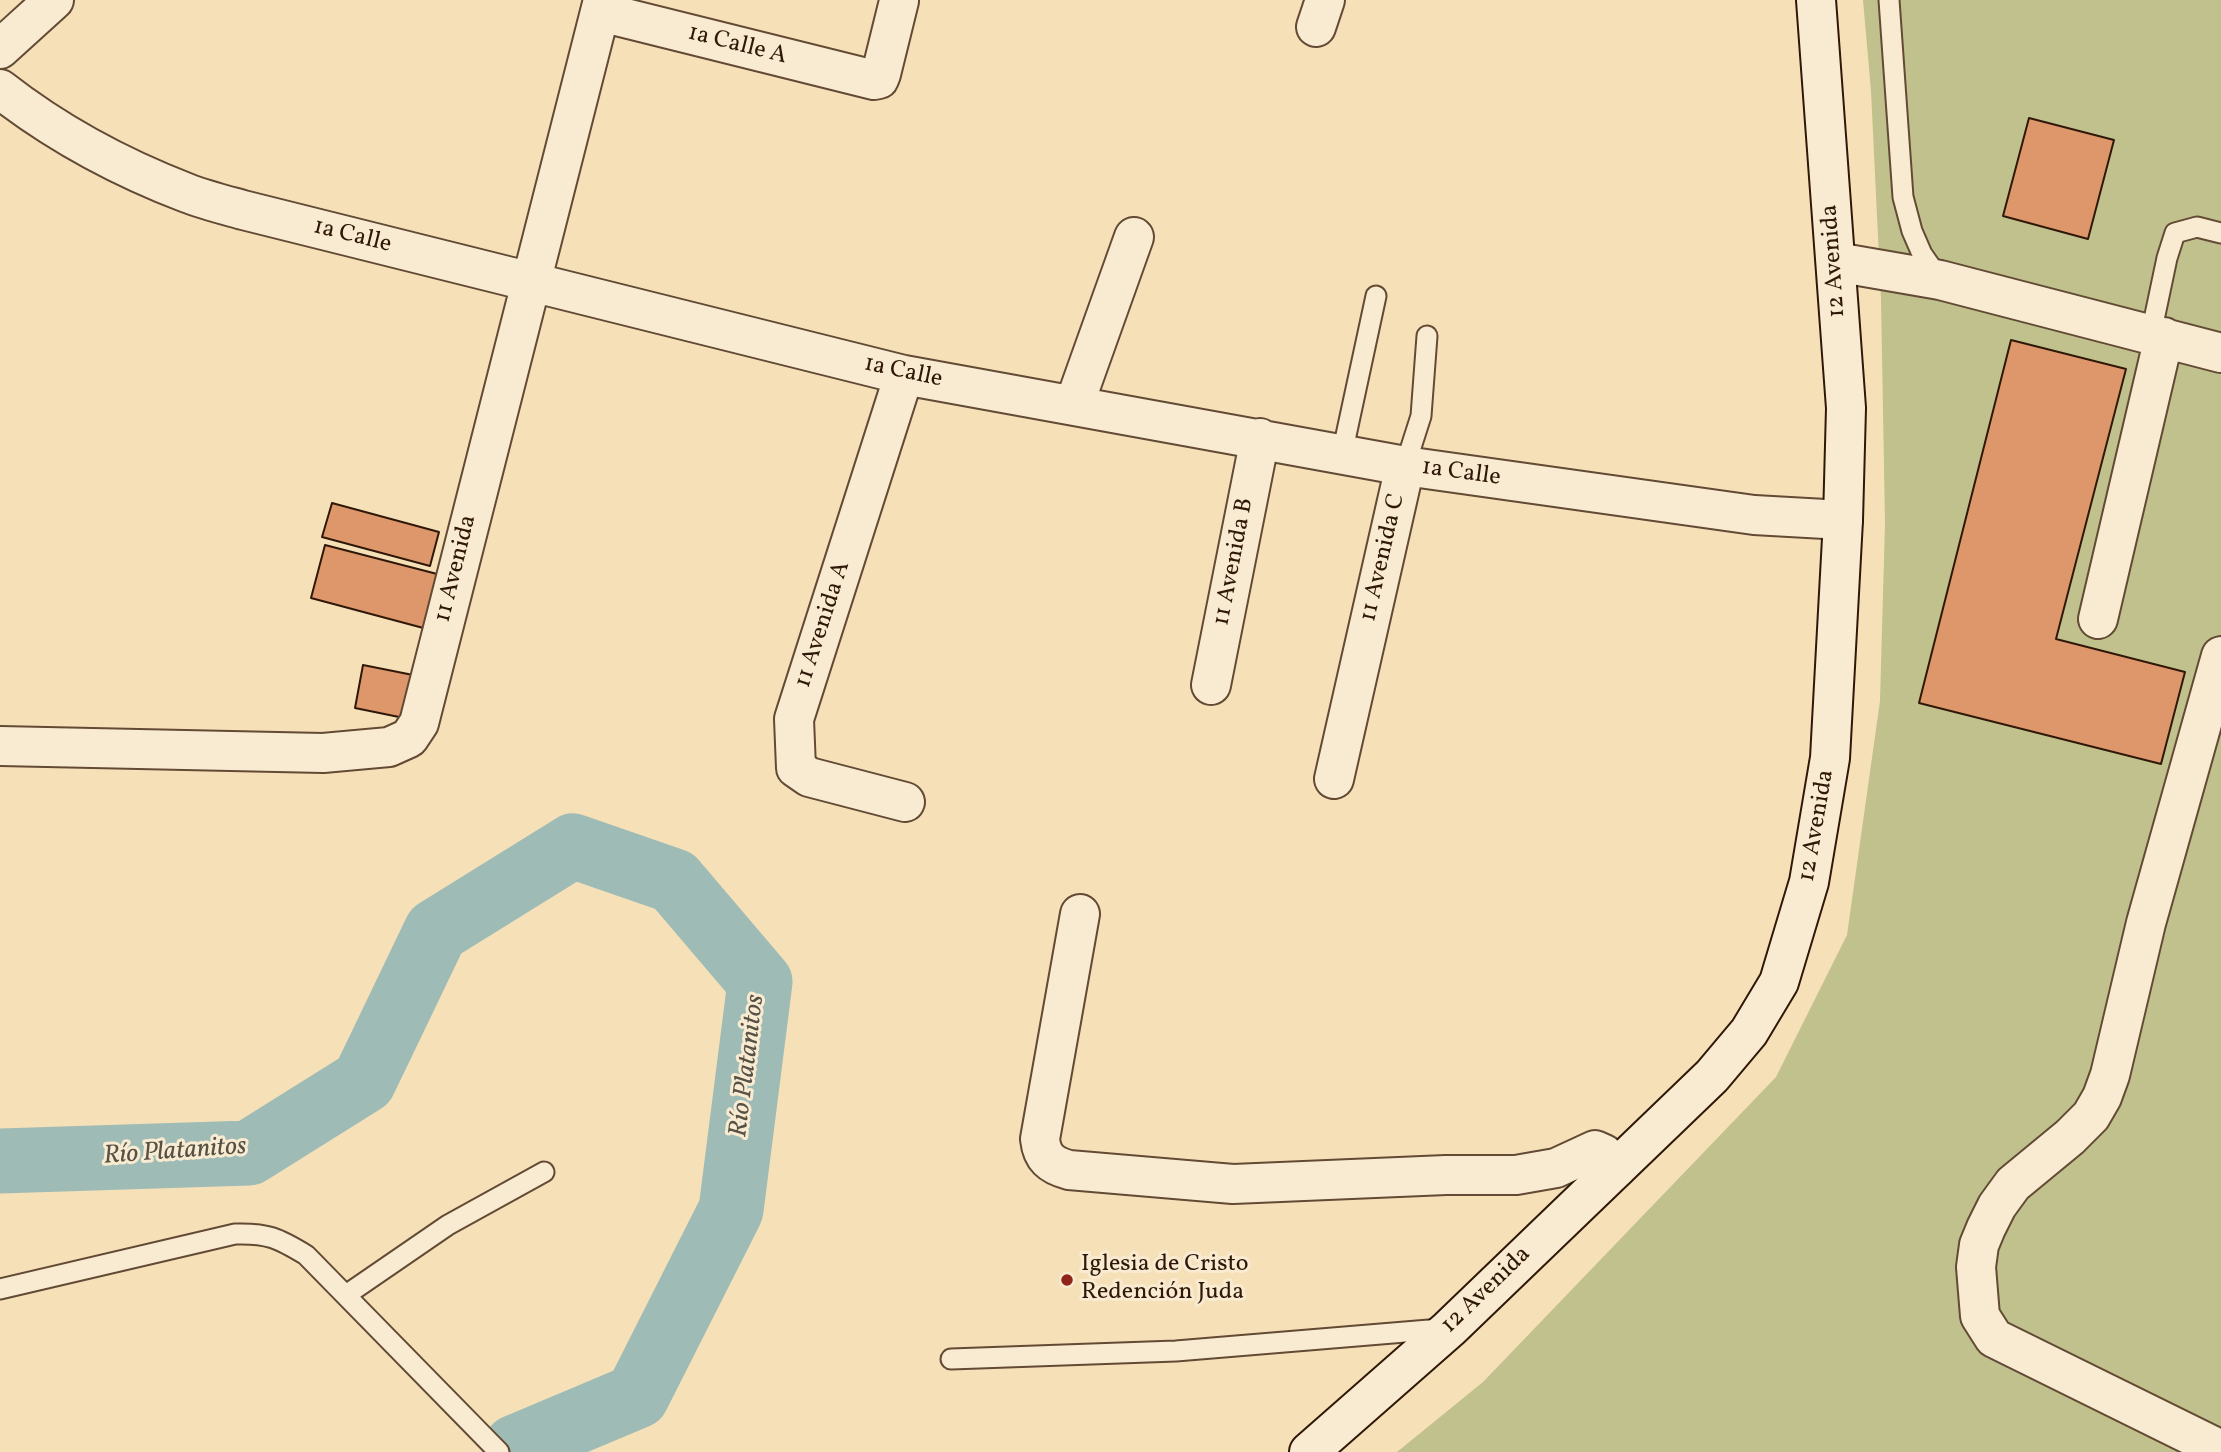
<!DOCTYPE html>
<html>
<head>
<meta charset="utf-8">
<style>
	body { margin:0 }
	canvas { display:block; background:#f6e0b8 }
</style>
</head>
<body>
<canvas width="2221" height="1452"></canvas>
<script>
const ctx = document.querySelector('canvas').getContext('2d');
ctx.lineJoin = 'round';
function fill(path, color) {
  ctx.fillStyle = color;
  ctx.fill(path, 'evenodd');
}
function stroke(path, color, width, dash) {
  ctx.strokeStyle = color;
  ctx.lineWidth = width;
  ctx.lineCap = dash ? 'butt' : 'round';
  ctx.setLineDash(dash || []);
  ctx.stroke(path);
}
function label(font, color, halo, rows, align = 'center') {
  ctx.font = font + ' Vollkorn,serif';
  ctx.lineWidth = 6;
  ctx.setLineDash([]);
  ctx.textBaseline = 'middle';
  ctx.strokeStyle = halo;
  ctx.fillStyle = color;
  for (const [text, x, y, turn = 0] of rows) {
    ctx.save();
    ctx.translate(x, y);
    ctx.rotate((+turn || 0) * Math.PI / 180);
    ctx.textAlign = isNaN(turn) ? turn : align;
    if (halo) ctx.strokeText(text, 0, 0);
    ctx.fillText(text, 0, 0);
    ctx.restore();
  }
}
const green = new Path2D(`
	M1863,0H2221V1452H1397L1483,1382L1776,1077L1847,935L1880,701L1885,523L1881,299L1871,91Z`);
const river = new Path2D(`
	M0,1161L249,1153L364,1081L436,931L573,846L674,881L760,982L731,1210L637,1396L516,1447L515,1452`);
const building = new Path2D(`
	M2029,118L2114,140L2088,239L2003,216Z
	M2011,340L2126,369L2056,639L2185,672L2161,764L1919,703Z
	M332,503L439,532L430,566L322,537Z
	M325,545L441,575L427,629L311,598Z
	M363,665L413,675L404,718L355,708Z`);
const lane = new Path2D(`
	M1889,0L1903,197L1912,231L1922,254L1940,280
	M2151,334L2167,258L2175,233L2197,227L2221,233
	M1342,454L1376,296
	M1405,466L1421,416L1427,336
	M0,1289L235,1234C268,1233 278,1238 306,1255L499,1452
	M346,1295L448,1225L544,1172
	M951,1359L1176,1351L1441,1329`);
const street = new Path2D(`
	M601,12L874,80L879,79L881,74L899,1
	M1316,27L1325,0
	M0,49L54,0
	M0,89C55,132 122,168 187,193C205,200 225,205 243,210L904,375L1405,466L1754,515L1843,520
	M1836,262L1940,280L2221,353
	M904,375L794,719L796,768L809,777L905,802
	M1074,405L1134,237
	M2098,619L2164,337
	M2221,656L2146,923L2110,1075L2102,1097L2091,1116L2070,1137L2013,1184L1997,1206L1986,1228L1979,1245L1976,1267L1980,1316L1994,1338L2221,1450
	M1211,685L1260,438
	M0,746L323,753L389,747L409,738L419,723L603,0
	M1334,779L1405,466
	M1080,914L1040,1139C1042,1158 1051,1165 1069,1170L1233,1184L1446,1175H1516L1556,1168L1595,1150L1604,1154L1616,1168`);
const secondary = new Path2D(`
	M1309,1452L1449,1329L1712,1076L1749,1032L1779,982L1809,882L1830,758L1843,520L1846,408L1816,0`);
const markers = [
	[1067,1280,7,"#8f2418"]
];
const streetNames = [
	["1a Calle A",737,46,14],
	["1a Calle",352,237,14],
	["12 Avenida",1835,261,-94],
	["1a Calle",903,373,12],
	["1a Calle",1461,474,8],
	["11 Avenida C",1384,558,-77],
	["11 Avenida B",1235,562,-79],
	["11 Avenida",457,569,-76],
	["11 Avenida A",824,625,-72],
	["12 Avenida",1818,826,-80],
	["12 Avenida",1487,1291,-44]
];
const poiNames = [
	["Iglesia de Cristo",1081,1266],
	["Redención Juda",1081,1294]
];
const waterNames = [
	["Río Platanitos",749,1066,-83],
	["Río Platanitos",175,1153,-4]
];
fill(green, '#c0c18d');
stroke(river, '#9ebcb5', 65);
fill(building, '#de976a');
stroke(building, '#301809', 2);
stroke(lane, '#624a35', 23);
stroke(street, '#624a35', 42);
stroke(secondary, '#301809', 42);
stroke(lane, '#f9ebd1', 19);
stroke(street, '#f9ebd1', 38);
stroke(secondary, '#f9ebd1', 38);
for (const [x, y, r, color] of markers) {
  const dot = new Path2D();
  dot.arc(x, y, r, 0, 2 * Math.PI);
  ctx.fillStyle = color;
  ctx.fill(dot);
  stroke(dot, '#f9ebd1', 2.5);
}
label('24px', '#301809', '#f9ebd1', streetNames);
label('24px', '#301809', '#f9ebd1', poiNames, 'left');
label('italic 26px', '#565145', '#f9ebd1', waterNames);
</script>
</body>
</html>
